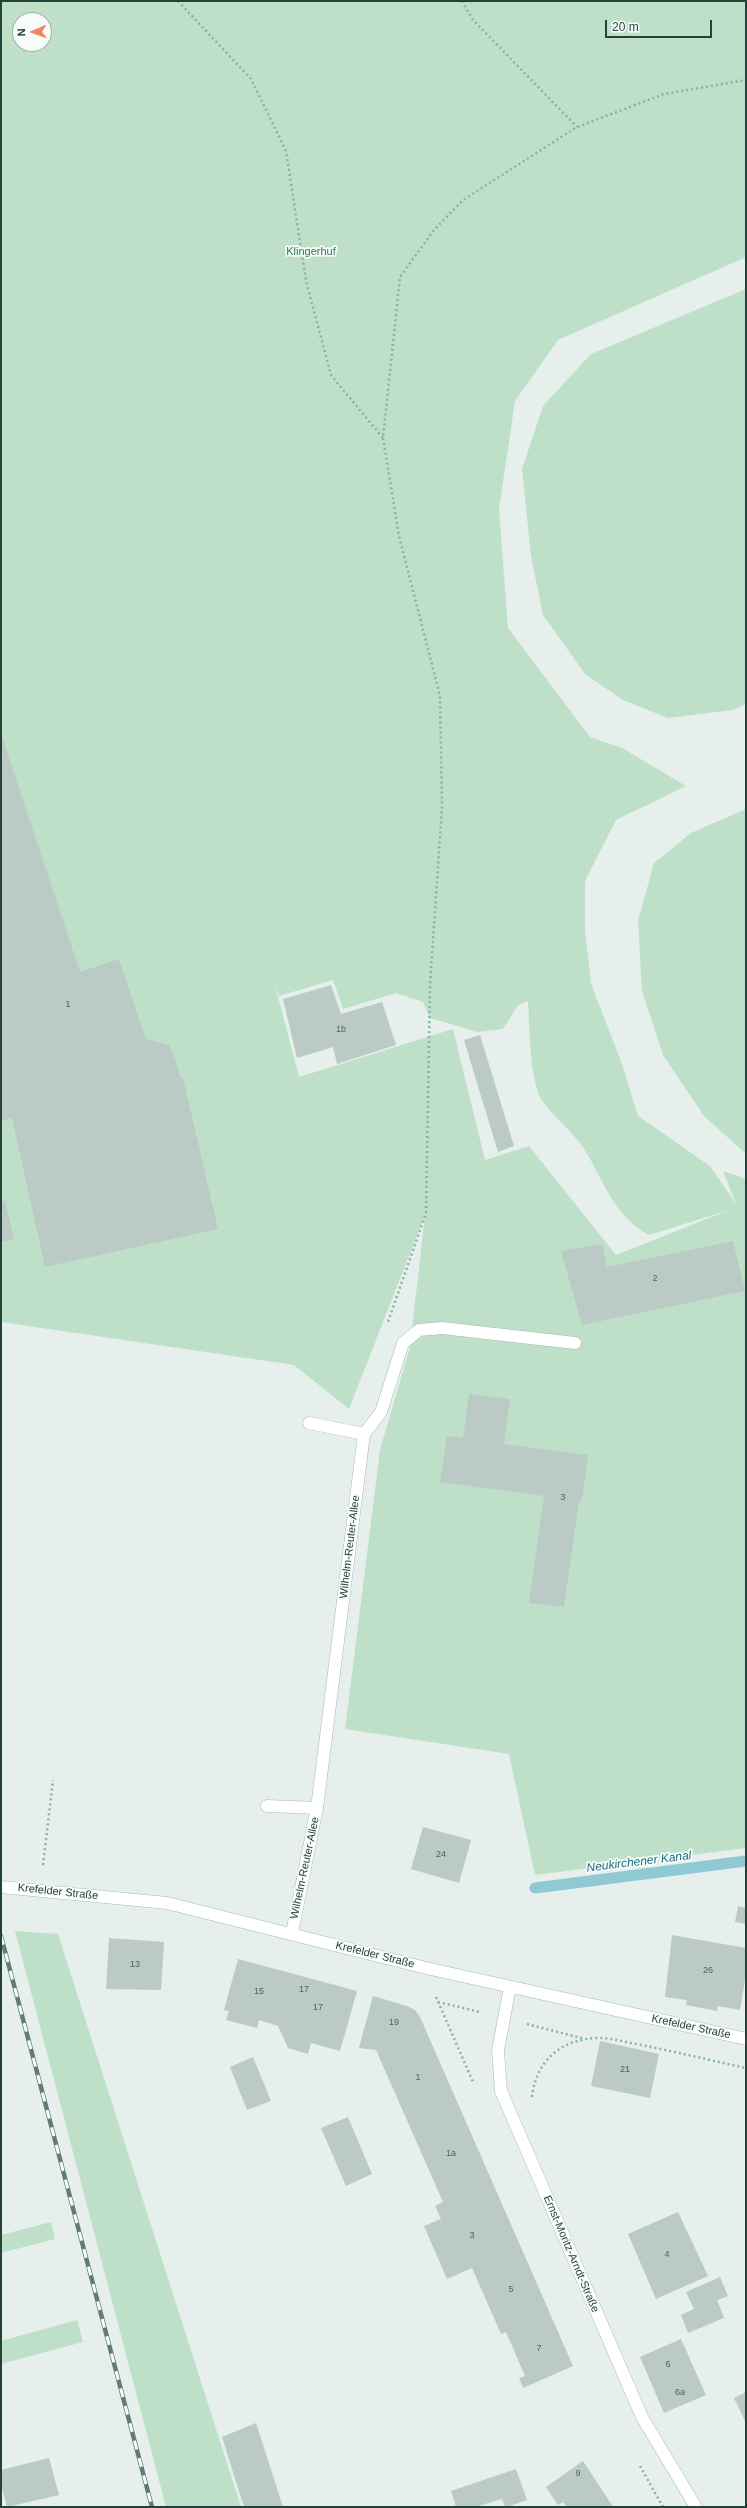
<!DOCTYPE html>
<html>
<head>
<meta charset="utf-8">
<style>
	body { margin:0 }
	#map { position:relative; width:747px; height:2508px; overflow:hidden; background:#e6efeb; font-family:Helvetica,sans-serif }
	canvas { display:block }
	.frame { position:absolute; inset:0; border:2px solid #24423a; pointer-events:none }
	.north { position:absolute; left:12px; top:12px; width:40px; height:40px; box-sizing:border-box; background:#f7fbf9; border:1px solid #a3b1ad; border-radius:50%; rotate:268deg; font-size:11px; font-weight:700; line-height:16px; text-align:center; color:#24423a }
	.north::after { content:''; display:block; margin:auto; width:14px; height:18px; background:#f4845f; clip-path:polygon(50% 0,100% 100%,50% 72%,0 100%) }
	.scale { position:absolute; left:605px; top:20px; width:107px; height:18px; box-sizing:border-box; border:2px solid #24423a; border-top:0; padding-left:5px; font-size:12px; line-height:14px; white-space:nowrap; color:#24423a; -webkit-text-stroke:3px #f7fbf9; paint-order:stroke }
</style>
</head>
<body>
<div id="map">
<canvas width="747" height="2508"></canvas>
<div class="frame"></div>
<div class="north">N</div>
<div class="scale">20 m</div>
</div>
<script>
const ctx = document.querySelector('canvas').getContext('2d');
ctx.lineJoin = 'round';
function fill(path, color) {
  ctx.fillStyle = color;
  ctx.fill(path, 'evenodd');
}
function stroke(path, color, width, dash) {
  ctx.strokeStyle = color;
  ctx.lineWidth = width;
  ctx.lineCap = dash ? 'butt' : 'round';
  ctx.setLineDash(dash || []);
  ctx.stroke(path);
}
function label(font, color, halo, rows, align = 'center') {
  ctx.font = font + ' Helvetica,sans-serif';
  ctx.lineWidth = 3.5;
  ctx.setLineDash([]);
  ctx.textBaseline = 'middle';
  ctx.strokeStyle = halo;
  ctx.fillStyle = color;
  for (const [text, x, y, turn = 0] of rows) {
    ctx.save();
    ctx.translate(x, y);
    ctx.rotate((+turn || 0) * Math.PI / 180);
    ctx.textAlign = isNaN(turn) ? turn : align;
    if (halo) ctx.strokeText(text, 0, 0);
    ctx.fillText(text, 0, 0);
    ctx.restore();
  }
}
const green = new Path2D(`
	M1,1H746V257L558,340L515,401L499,509L508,628L590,737L622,748L686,786L616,820L585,881V931L591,984L621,1061L638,1116L710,1166L736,1204L723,1171L746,1179V1848L535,1875L509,1754L345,1729L380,1450L410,1347L425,1215L349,1409L294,1365L1,1322ZM20,20H44V44H20ZM333,980L343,1009L396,993L423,1002L430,1018L477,1032L503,1029L518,1005L528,1001C530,1029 529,1068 539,1095C544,1107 571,1131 581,1144C603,1177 611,1214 649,1235L729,1210L616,1255L529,1146L485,1160L453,1029L299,1077L274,981L279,996Z
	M746,289V704L733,710L668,718L623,700L585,674L543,615L531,556L522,469L543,406L591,354Z
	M746,809V1154L704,1116L663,1055L642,991L638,921L654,863L691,833Z
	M15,1931L58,1934L241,2507H166Z
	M51,2222L55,2239L1,2253V2235Z
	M77,2320L83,2342L1,2364V2341Z`);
const stream = new Path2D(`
	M535,1888L746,1861`);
const building = new Path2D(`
	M1,734L80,972L119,959L146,1039L170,1045L181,1078H183L218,1229L45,1267L12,1118L1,1121Z
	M331,985L341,1014L382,1002L396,1045L337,1064L333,1047L297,1058L283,999Z
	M480,1035L514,1146L498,1152L464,1040Z
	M5,1201L14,1239L1,1242V1202Z
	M733,1241L745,1291L582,1325L561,1251L602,1244L607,1267Z
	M469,1394L510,1399L504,1444L588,1455L582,1501H579L564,1607L529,1603L544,1496L440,1482L447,1436L463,1438Z
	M423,1827L471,1840L459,1883L411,1869Z
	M738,1906L746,1908V1924L735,1922Z
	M672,1935L746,1948V1974L740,2010L718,2006L717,2011L686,2005L687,2000L665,1997Z
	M109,1938L164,1942L161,1990L106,1989Z
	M238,1959L357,1991L340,2051L311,2043L308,2054L288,2048L278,2026L259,2020L257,2028L226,2020L229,2011L224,2010Z
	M373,1996L407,2006L415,2010L420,2017L573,2366L523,2388L519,2378L525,2376L506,2332L501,2334L472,2268L447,2279L424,2226L441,2219L435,2206L443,2202L376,2050L359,2048Z
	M600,2041L659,2054L650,2098L591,2086Z
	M253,2057L271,2101L247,2110L230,2067Z
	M348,2117L372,2174L346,2186L321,2128Z
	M678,2212L708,2276L656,2299L628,2234Z
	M720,2277L728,2296L717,2300L724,2318L688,2333L681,2315L694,2309L686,2292Z
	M681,2339L706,2395L664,2413L640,2357Z
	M746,2392V2423L734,2398Z
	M256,2423L283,2507H244L222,2437Z
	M49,2458L59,2495L7,2507L1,2484V2470Z
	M583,2461L608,2499L613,2507H567L563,2502L558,2505L546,2487Z
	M516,2469L527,2500L507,2507H505L502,2499L475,2507H456L451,2491Z`);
const path = new Path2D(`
	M178,1L251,79L286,151L306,281L331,375L383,438L400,277L434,230L463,200L577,127L664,94L746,80
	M462,1L473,20L577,127
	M383,438L399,536L440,696L442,807L430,985L426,1213L388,1322
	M43,1865L53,1780
	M436,1997L473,2082
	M438,2002L480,2012
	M527,2024L585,2039
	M532,2097C536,2060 562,2038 600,2038C612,2038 624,2042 636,2044C673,2051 709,2060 746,2068
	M640,2466L663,2507`);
const service = new Path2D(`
	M309,1423L364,1434
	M267,1806L317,1808`);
const minor = new Path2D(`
	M292,1933L317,1808L364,1434L381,1412L403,1343L419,1330L442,1328L575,1343
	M510,1987L498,2050L501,2091L642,2417L696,2507`);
const secondary = new Path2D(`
	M1,1887L167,1903L426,1968L746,2039`);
const rail = new Path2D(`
	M1,1936L152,2507`);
const numberNames = [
	["1",68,1005],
	["1b",341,1030],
	["2",655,1279],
	["3",563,1498],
	["24",441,1855],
	["13",135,1965],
	["26",708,1971],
	["17",304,1990],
	["15",259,1992],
	["17",318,2008],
	["19",394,2023],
	["21",625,2070],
	["1",418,2078],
	["1a",451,2154],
	["3",472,2236],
	["4",667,2255],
	["5",511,2290],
	["7",539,2349],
	["6",668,2365],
	["6a",680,2393],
	["9",578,2474]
];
const parkNames = [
	["Klingerhuf",311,252]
];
const streetNames = [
	["Wilhelm-Reuter-Allee",350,1547,-83],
	["Wilhelm-Reuter-Allee",305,1868,-78],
	["Krefelder Straße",58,1892,6],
	["Krefelder Straße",375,1955,14],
	["Krefelder Straße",691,2027,12],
	["Ernst-Moritz-Arndt-Straße",571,2254,67]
];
const waterNames = [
	["Neukirchener Kanal",639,1862,-7]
];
fill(green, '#bfe0c8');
stroke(stream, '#8ec9d4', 11);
fill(building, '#bbcac4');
stroke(service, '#a8b8b2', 13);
stroke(minor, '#a8b8b2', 13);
stroke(secondary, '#a4bbb3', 13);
stroke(path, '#86b3a5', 2.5, [2, 3]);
stroke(service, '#fff', 12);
stroke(minor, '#fff', 12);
stroke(secondary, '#fff', 12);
stroke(rail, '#5f7d75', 4.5);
stroke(rail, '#f7fbf9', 3, [9]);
label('9px', '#4a645c', null, numberNames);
label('11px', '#2d7a4b', '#f7fbf9', parkNames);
label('11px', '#24423a', '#f7fbf9', streetNames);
label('italic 12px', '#1c6f80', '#f7fbf9', waterNames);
</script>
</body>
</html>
